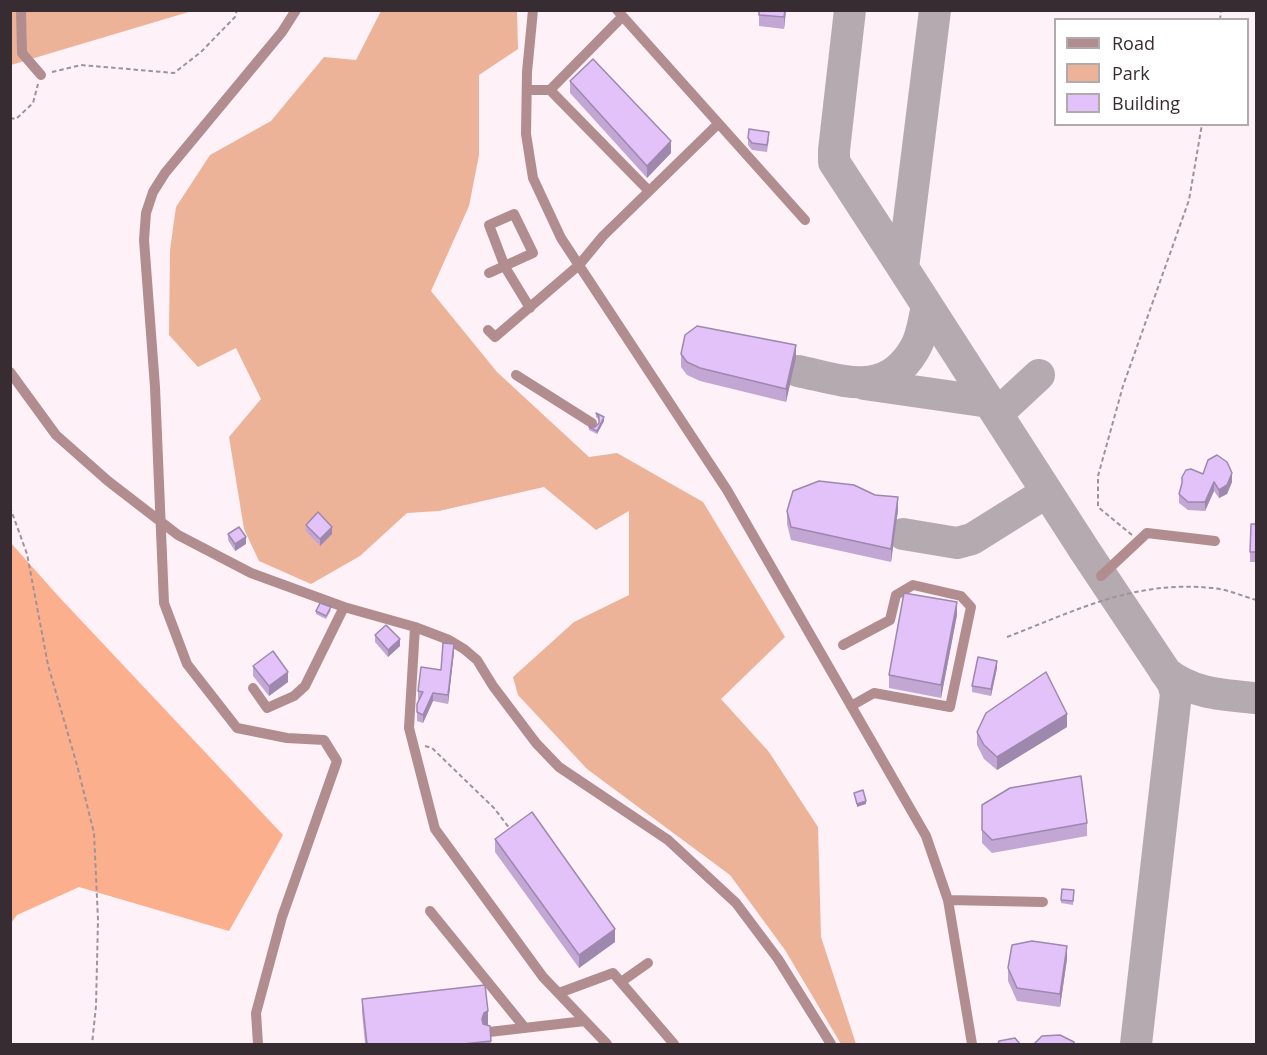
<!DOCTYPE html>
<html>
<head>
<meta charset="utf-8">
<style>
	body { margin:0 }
	#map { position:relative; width:1267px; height:1055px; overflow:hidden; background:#fef1f8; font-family:"Open Sans",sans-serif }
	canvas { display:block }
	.frame { position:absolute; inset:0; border:12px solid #372c32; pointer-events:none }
	.legend { position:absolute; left:1054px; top:18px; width:195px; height:108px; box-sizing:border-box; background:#fff; border:2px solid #afabad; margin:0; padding:8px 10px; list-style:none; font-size:18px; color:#372c32 }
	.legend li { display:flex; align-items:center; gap:12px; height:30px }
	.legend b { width:30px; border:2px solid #afabad }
</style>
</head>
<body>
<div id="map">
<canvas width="1267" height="1055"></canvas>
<div class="frame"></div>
<ul class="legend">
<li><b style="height:8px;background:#b28d8f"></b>Road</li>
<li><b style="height:16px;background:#edb398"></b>Park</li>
<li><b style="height:16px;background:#e2c2f8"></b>Building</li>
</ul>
</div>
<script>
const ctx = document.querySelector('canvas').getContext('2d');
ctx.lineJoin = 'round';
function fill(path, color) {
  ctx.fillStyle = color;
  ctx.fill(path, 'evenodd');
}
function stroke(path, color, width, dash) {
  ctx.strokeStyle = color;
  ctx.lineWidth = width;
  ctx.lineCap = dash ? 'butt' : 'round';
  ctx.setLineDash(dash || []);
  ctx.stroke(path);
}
const green = new Path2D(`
	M11,11H192L11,65Z
	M381,11H517L518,49L479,75V155L469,206L431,291L497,372L589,457L617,453L703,502L785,637L721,699L769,752L818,827L821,937L856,1044H841L785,950L730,875L587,769L518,695L513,677L574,622L629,595V511L596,530L544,487L439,511L407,513L360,556L311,584L259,561L244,529L229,437L261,399L236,348L198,367L169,335L170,250L176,207L210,155L271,121L324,57L356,60Z`);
const forest = new Path2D(`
	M10,542L60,598L283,835L229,931L79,887L17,915L11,923Z`);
const taxiway = new Path2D(`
	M850,10L834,150V162L903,268
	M935,10L903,268L1085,551L1173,683L1176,694L1136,1044
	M798,371C842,380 885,399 914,350C922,338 924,319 927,306
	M864,384L989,402
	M997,414L1039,375
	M903,534L957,543L972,539L1047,492
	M1165,672C1192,694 1223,695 1256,698`);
const path = new Path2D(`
	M1220,20L1221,10
	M52,72L81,65L174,73L201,52L235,17L237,10
	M10,118L16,119L33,103L38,84
	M10,507L27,554L48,665L77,765L94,833L98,920L96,1006L92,1044
	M1132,535L1098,507V476L1123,386L1189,200L1202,124
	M1007,637C1077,610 1135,580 1212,588C1227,589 1242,596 1256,600
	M425,746L432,748L494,808L510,829`);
const minor = new Path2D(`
	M21,10L22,53L41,75
	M533,10L527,72L526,134L533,178L561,238L727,490L926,836L948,900L972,1044
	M617,10L805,220
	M622,17L550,90L649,191
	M527,90H550
	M489,273L533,253L514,214L489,225L505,267L530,308
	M488,330L495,337L579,265L603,236L718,124
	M10,372L56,435L108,481L178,535L251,573L344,607L415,627L449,640L464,649L477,660L493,686L536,743L559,767L668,840L736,903L778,959L831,1044
	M516,375L592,423
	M1101,576L1147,533L1215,541
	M415,627L409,728L435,829L543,977L607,1044
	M843,645L890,620L896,595L913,585L961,596L971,607L950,707L874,693L851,706
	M253,688L267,708L294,696L305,686L344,607
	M948,900L1043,902
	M430,911L525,1028
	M621,982L648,963
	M559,993L613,973L674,1044
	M489,1032L585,1021
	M258,1044L256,1013L282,917L337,761L324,740L287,738L237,728L187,664L164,603L155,387L144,240L146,213L153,192L165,173L282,32L296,10`);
const wall = new Path2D(`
	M786,10L784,29L759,26V15Z
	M570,81L671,153L647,178L570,93Z
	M748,138L769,139L767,152L752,150L748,145Z
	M681,354L796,358L786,402L700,381L687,375L681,367Z
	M596,413L604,421L597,434L589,430V427H595L599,423V420L596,417Z
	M1203,474L1232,482L1227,494L1219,498L1214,491L1205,511L1188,510L1179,503V494L1182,486V477Z
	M898,510L891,562L791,540L787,524V511Z
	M1257,524V562H1250V552Z
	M306,525L332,534L320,546L306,531Z
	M228,534L246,544L235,551L228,540Z
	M331,610L326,619L316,614V611Z
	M957,615L941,698L889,688V675Z
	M375,635L400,646L388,657L375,642Z
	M454,652L448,704L433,701L423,723L417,721V704L419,700L418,699V691L441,670Z
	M253,666L288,682L269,696L253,676Z
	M997,668L991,696L972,692V686Z
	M1067,727L997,770L984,759L977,745V732Z
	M982,805L1087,823V836L992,853L982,843Z
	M495,839L615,942L579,968L495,852Z
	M1074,890L1073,905L1061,903V900Z
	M1067,959L1060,1007L1017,1001L1008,981V968Z
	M362,999L488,1025H487L490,1026L491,1044H365L362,1012Z`);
const shadedWall = new Path2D(`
	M785,10H786L784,29V17Z
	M671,141V153L647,178V166Z
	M796,345V358L786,402V389Z
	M604,417V421L597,434V431Z
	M1232,473V482L1227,494L1219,498V490Z
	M1214,482V491L1205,511V502Z
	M898,497V510L891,562V549Z
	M332,527V534L320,546V539Z
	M246,537V544L235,551V544Z
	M957,602V615L941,698V685Z
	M400,639V646L388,657V650Z
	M454,644V652L448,704V695Z
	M997,661V668L991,696V689Z
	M288,672V682L269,696V686Z
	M433,693V701L423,723V715Z
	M1067,714V727L997,770V757Z
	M866,801V804L857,807V804Z
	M615,929V942L579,968V955Z
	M1067,946V959L1060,1007V994Z
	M488,1011V1025L484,1026L482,1019L484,1013Z`);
const building = new Path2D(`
	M759,10H785L784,17L759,15Z
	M593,59L671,141L647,166L570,81Z
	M749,129L769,132L767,145L752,143L748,138Z
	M697,326L796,345L786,389L700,368L687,362L681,354L685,335Z
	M596,413L604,417L597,431L589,427H595L599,423V417Z
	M1217,455L1227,462L1232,473L1227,485L1219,490L1214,482L1205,502H1188L1179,494L1182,483V477L1186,470L1191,469L1203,474L1208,460Z
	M819,481L854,485L875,495L898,497L891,549L791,527L787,511L793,491Z
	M318,512L332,527L320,539L306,525Z
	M1251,524H1257V552H1250Z
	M239,527L246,537L235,544L228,534Z
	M904,593L957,602L941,685L889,675Z
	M320,603L331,607L326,616L316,611Z
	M386,625L400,639L388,650L375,635Z
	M443,643L454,644L448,695L433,693L423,715L417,712V704L423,692L418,691L421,667L441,670Z
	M273,651L288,672L269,686L253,666Z
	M978,657L997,661L991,689L972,686Z
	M1046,672L1067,714L997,757L984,745L977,732L986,713Z
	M1081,776L1087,823L992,840L982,830V805L1010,788Z
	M863,790L866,801L857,804L854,793Z
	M532,812L615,929L579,955L495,839Z
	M1062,889L1074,890L1073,901L1061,900Z
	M1032,941L1067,946L1060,994L1017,988L1008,968L1012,945Z
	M485,985L488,1011L484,1013L482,1019L483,1024L490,1026L491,1041L463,1044H367L362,999Z
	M1060,1035L1074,1042V1044H1034L1042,1036Z
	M1015,1038L1020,1044H998L999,1041Z`);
fill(green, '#edb398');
fill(forest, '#fcaf8d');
stroke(taxiway, '#b6aab1', 32);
stroke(path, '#9f939a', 2, [4.5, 3]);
stroke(minor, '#b28d8f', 10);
fill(wall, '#c2a7d5');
fill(shadedWall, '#9e88ae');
fill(building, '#e2c2f8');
stroke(building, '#9e88ae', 1.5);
</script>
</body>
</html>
